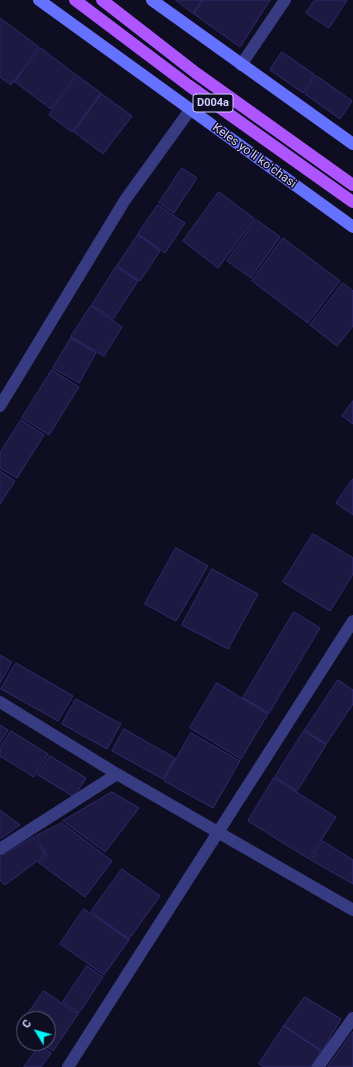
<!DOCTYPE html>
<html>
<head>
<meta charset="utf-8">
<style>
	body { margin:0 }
	#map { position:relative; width:353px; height:1067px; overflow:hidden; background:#0f0d22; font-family:Roboto,sans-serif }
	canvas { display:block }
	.north { position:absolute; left:16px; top:1011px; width:40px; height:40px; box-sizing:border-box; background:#0f0d22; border:1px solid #5c5a7a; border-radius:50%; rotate:307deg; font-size:11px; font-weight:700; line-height:16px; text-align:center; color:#cfceff }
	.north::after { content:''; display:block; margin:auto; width:14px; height:18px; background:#00f9f8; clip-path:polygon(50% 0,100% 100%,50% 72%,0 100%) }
</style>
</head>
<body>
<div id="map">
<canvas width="353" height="1067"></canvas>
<div class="north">С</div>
</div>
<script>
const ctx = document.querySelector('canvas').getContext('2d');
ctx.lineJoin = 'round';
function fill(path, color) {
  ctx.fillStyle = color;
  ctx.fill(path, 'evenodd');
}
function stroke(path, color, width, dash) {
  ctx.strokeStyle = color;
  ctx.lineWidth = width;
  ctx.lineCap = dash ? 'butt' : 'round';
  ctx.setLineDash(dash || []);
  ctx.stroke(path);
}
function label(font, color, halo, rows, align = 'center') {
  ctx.font = font + ' Roboto,sans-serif';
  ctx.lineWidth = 3;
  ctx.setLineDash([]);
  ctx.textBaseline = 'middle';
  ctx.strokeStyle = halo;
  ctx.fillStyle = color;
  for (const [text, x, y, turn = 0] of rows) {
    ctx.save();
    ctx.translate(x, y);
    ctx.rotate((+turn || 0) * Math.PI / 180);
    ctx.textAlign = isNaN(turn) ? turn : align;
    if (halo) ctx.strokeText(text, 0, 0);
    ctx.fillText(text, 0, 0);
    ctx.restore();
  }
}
const building = new Path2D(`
	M176,0H202L193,13Z
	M204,0H270L240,47L194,14Z
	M315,0H347L329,28L306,13Z
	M0,18L39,47L11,85L0,77Z
	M41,48L76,75L51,109L15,82Z
	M282,52L315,75L303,93L270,70Z
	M78,76L101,93L72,132L49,115Z
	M317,76L352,101L340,119L305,94Z
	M102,94L132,116L103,154L74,132Z
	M182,168L197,178L174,213L159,203Z
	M219,192L255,219L218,268L183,241Z
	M158,205L185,223L165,253L138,234Z
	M257,220L280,237L251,278L227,261Z
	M138,235L160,251L140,281L117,266Z
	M283,238L340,281L308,323L252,281Z
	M116,267L138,281L113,319L92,305Z
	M343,283L353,291V326L337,346L310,325Z
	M91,306L122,327L104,356L71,337Z
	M71,338L96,353L79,383L53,368Z
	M52,370L79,387L49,435L22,418Z
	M353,401V424L342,416Z
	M21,420L44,435L17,478L0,468V453Z
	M0,471L15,481L0,504Z
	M353,479V515L336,503Z
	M313,534L353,558V574L330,611L283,582Z
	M176,548L208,566L176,621L145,604Z
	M212,569L258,594L228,649L182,625Z
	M294,612L320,628L269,713L243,698Z
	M0,655L12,662L0,683Z
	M16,663L73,696L58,721L1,689Z
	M338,680L353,690V704L326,744L305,730Z
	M217,683L268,714L241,759L190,728Z
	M76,699L121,724L107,749L62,724Z
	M0,725L8,730L0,743Z
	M124,729L175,758L163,779L112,751Z
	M11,731L48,754L34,777L0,756V748Z
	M304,731L326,745L297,791L275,777Z
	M191,733L240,761L213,808L164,781Z
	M50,756L86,778L74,797L38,775Z
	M274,778L336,817L309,859L248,821Z
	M112,792L139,808L105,852L63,821Z
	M0,810L20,825L0,839Z
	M62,823L112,861L85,897L38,862L47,856L36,836Z
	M34,837L45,855L5,885L0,880V857Z
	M323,841L353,860V884L311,860Z
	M122,869L160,896L129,939L91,912Z
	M84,909L129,940L104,975L60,944Z
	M87,966L103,977L79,1013L63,1002Z
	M44,991L78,1014L53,1051L42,1043H48V1019H24Z
	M305,997L341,1019L322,1051L284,1026Z
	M24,1019V1031L19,1027Z
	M284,1026L321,1051L311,1067H264L259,1064Z
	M353,1032V1067H328Z
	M40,1045L51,1053L41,1067H24Z`);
const street = new Path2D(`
	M241,65L285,0
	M0,406L125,200L190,110
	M0,702L117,774L353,910
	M0,849L117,774
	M68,1067L353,621
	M318,1067L353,1018`);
const secondary = new Path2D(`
	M39,0L353,227
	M152,0L353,144`);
const primary = new Path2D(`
	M75,0L188,85L353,202
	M102,0L196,73L353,185`);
const shields = [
	[213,103,40]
];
const shieldNames = [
	["D004a",213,103]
];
const streetNames = [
	["Keles yoʻli koʻchasi",254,156,36]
];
fill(building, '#1d1943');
stroke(building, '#312b70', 1);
stroke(street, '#373c82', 12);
stroke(secondary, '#6571ff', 12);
stroke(primary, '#ae55ff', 12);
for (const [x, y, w] of shields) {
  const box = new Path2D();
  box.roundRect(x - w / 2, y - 9, w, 18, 3);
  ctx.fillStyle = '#0f0d22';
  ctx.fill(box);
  stroke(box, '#cfceff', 1);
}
label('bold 11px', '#cfceff', null, shieldNames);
label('12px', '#cfceff', '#0f0d22', streetNames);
</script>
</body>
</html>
